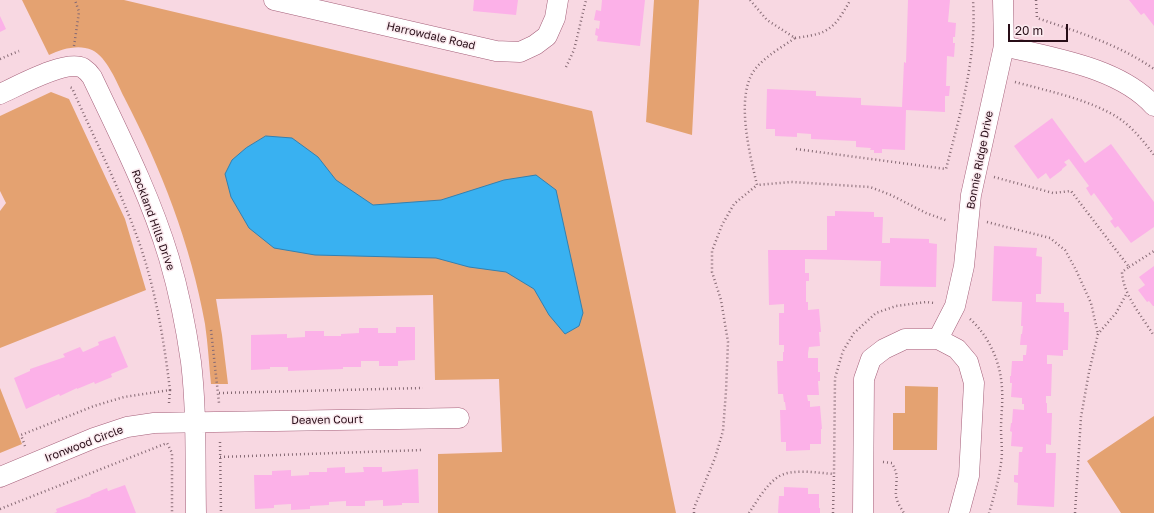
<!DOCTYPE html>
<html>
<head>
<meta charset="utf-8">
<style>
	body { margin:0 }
	#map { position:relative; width:1154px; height:513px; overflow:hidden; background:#f8d8e2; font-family:"Golos Text",sans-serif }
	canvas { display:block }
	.scale { position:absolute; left:1008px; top:24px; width:60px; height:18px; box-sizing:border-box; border:2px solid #270d17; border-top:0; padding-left:5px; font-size:12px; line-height:14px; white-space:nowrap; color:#270d17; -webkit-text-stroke:3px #fbeaef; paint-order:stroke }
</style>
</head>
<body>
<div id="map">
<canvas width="1154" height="513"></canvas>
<div class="scale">20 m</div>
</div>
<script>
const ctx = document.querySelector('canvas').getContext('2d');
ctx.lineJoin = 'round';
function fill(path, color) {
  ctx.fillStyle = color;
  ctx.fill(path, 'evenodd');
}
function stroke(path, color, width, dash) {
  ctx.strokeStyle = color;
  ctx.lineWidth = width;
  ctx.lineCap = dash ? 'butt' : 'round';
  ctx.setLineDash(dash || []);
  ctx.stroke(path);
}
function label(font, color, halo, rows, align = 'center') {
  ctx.font = font + ' "Golos Text",sans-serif';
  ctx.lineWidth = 3;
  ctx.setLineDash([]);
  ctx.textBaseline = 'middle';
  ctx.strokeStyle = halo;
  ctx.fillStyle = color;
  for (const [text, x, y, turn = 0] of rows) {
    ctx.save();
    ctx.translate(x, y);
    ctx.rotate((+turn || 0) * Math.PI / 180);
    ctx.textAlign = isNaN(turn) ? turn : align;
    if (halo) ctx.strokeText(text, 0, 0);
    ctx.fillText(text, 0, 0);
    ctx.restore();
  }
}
const green = new Path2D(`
	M22,0H124L592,111L676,513H438V454L502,452L499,379L435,380L433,295L216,299L222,335L228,384H211C209,365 208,344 205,324C191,245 161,168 124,97C117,83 107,57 92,50C78,44 62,49 49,55Z
	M654,0H699L692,135L646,122Z
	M51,92L69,99L125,219L146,290L0,348V211L6,203L0,191V116Z
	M905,386L938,387L937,450H893V413H905Z
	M0,388L22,444L0,453Z
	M1154,416V513H1121L1087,461Z`);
const water = new Path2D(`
	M266,136L292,138L318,157L336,180L373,205L441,200L504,180L536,175L556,190L583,313L579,326L565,334L549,315L534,289L506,272L469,267L436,258L315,255L274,248L249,228L231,197L225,174L232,160L246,148Z`);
const building = new Path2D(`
	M474,0H518L516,15L473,11Z
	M602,0H645L640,46L597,41L598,36L595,35L596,28L599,29L600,21L594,20L596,10L601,11Z
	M908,0H950L948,22L956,23L955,37H953V43H955L954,57L947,56L946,86H950L949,96H945V112L906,110L905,150L882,149V153H874V150H870L871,148L856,147V141L811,139V134L797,133V137L775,136V129H766L767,89L816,91V96L861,98V105L902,107L904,62L906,63Z
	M1129,0H1154V26L1144,13L1141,15Z
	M0,16L6,29L0,32Z
	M1052,118L1085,163L1111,144L1154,202V227L1131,243L1118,226L1115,228L1110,221L1113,219L1094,193L1091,196L1086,188L1089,186L1069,159L1064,162L1067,165L1062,169V170L1050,179L1046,173L1038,179L1014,146Z
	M835,211L874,212V217H883L882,243H890V238L929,239V243L937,244L936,287L880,286L881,261L805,259V273H809V281H806V302H808V310L819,309L821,332H819L820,346L809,347L808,353V358H818V372H820V381H818L819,395H807L808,401H810V407L820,406L822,429H821V444H810V450L786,451V442H781L780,410H786L785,402H784L783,394H778L777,361H783V352H784V345H779V313H784V304L769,305L768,250H827V216H835Z
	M994,246L1037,248L1036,256L1042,257L1041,294H1036V302L1064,303V312H1069L1068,350H1063V356L1047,355V364H1052L1051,396H1046V403H1047V413H1052L1051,445L1046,444V453H1056L1054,507L1017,505L1018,483L1014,482V475H1018L1019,452H1022L1023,447L1011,446L1012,432L1010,431L1011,423H1012L1013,409L1024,410V404H1022V398L1011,397L1012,383H1010V376H1011L1012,361H1023V355H1026L1027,345H1020L1021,334H1022L1023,326H1021L1022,302L992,301Z
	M1154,266V306H1153L1149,301L1147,302L1138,290L1145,285L1139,277Z
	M396,327H415V360L398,361V366H379V361H361V367H343V369L288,371V367H270V369L251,370V335L287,334V338L305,337V331H324V336H341V334L359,333V328H378V333H396Z
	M115,336L128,367L111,374L112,377L95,384L94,382L77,389V388L60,396L59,394L26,409L14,378L30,371V369L65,357L63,354L80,347L83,352L99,345L98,342Z
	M345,467V473L364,472L363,467H382V472L418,469L419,503H402V505L383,506V500L365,501V506H346V501L329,502V505L310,506V509L291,510V504L274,505V508L255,509L254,475H272V471L291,470V476L309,475V472H327V468Z
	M125,485L136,513H54L57,512L56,509L91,496L90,495L107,488L108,491Z
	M784,487L808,488V494H819V508H820V513H778L779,496H784Z`);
const path = new Path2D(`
	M750,0L767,20L795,38C782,47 766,56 756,68C734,94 750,155 757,185L791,182L870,187L891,195L926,213L948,221
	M1036,0L1037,18C1078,32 1118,44 1154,69
	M795,38C816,35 830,34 842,14C845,9 848,5 850,0
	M74,46L79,12L75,0
	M0,59L19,51
	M566,67L574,50L586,0
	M1015,82C1048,91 1092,100 1120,119C1133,128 1145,143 1154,155
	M796,149L946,169C960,114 977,58 973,0
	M994,177L1053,193L1071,191L1129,267L1122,272C1123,295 1142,316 1154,336
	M987,222L1050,238L1065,250L1076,270L1091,303L1098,334
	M1129,267L1154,251
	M970,319C989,336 1001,363 1002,389C1003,402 1001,416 1001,429C1001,440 1003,452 1001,463C999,480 994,496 989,513
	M211,330L219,403
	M219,393L423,388
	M169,403L170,390
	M220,442L221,513
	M25,446L21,435L94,406L124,397L170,390C164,341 156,292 140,245C121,191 95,140 72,88L69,87
	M220,457L423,450
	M883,462L892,463C899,477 896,478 896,492C895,499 900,507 904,513
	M0,509L167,443L172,453V513
	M694,513V508L715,458L723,431L726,391L728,342L721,300L712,272V251L722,225L734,204L757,185
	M749,513C757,501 766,485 778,477C791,468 818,473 834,474L835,378L843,351L854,333L876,313L896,306L926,302L934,303
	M833,513L834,474
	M1075,513L1081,417L1089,372L1098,334L1116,313L1127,293`);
const minor = new Path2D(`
	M274,0L496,51L520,52L535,45L547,36L555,18L558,0
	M1004,46C1052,58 1119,67 1154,106
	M0,94C18,86 66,59 83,68C86,70 90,74 92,77C120,136 150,195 169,258C179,292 186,327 191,362C197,412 195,463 196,513
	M938,339L955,306L964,266L971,195L1004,46L1003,0
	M0,477L94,438L127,427L154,423L459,418
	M863,513L864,379L871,359L884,349L905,339H938L957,349L968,362L974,383L969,476L959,513`);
const streetNames = [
	["Harrowdale Road",431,36,13],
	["Bonnie Ridge Drive",980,160,-79],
	["Rockland Hills Drive",153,220,70],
	["Deaven Court",327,420,-1],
	["Ironwood Circle",84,444,-21]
];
fill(green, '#e4a271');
fill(water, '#39b1f1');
stroke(water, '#3480b0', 1);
fill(building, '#fcb1e8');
stroke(minor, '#a45f79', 21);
stroke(path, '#866a74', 2.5, [1, 3]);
stroke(minor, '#fff', 20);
label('11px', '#270d17', '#fbeaef', streetNames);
</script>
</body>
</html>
